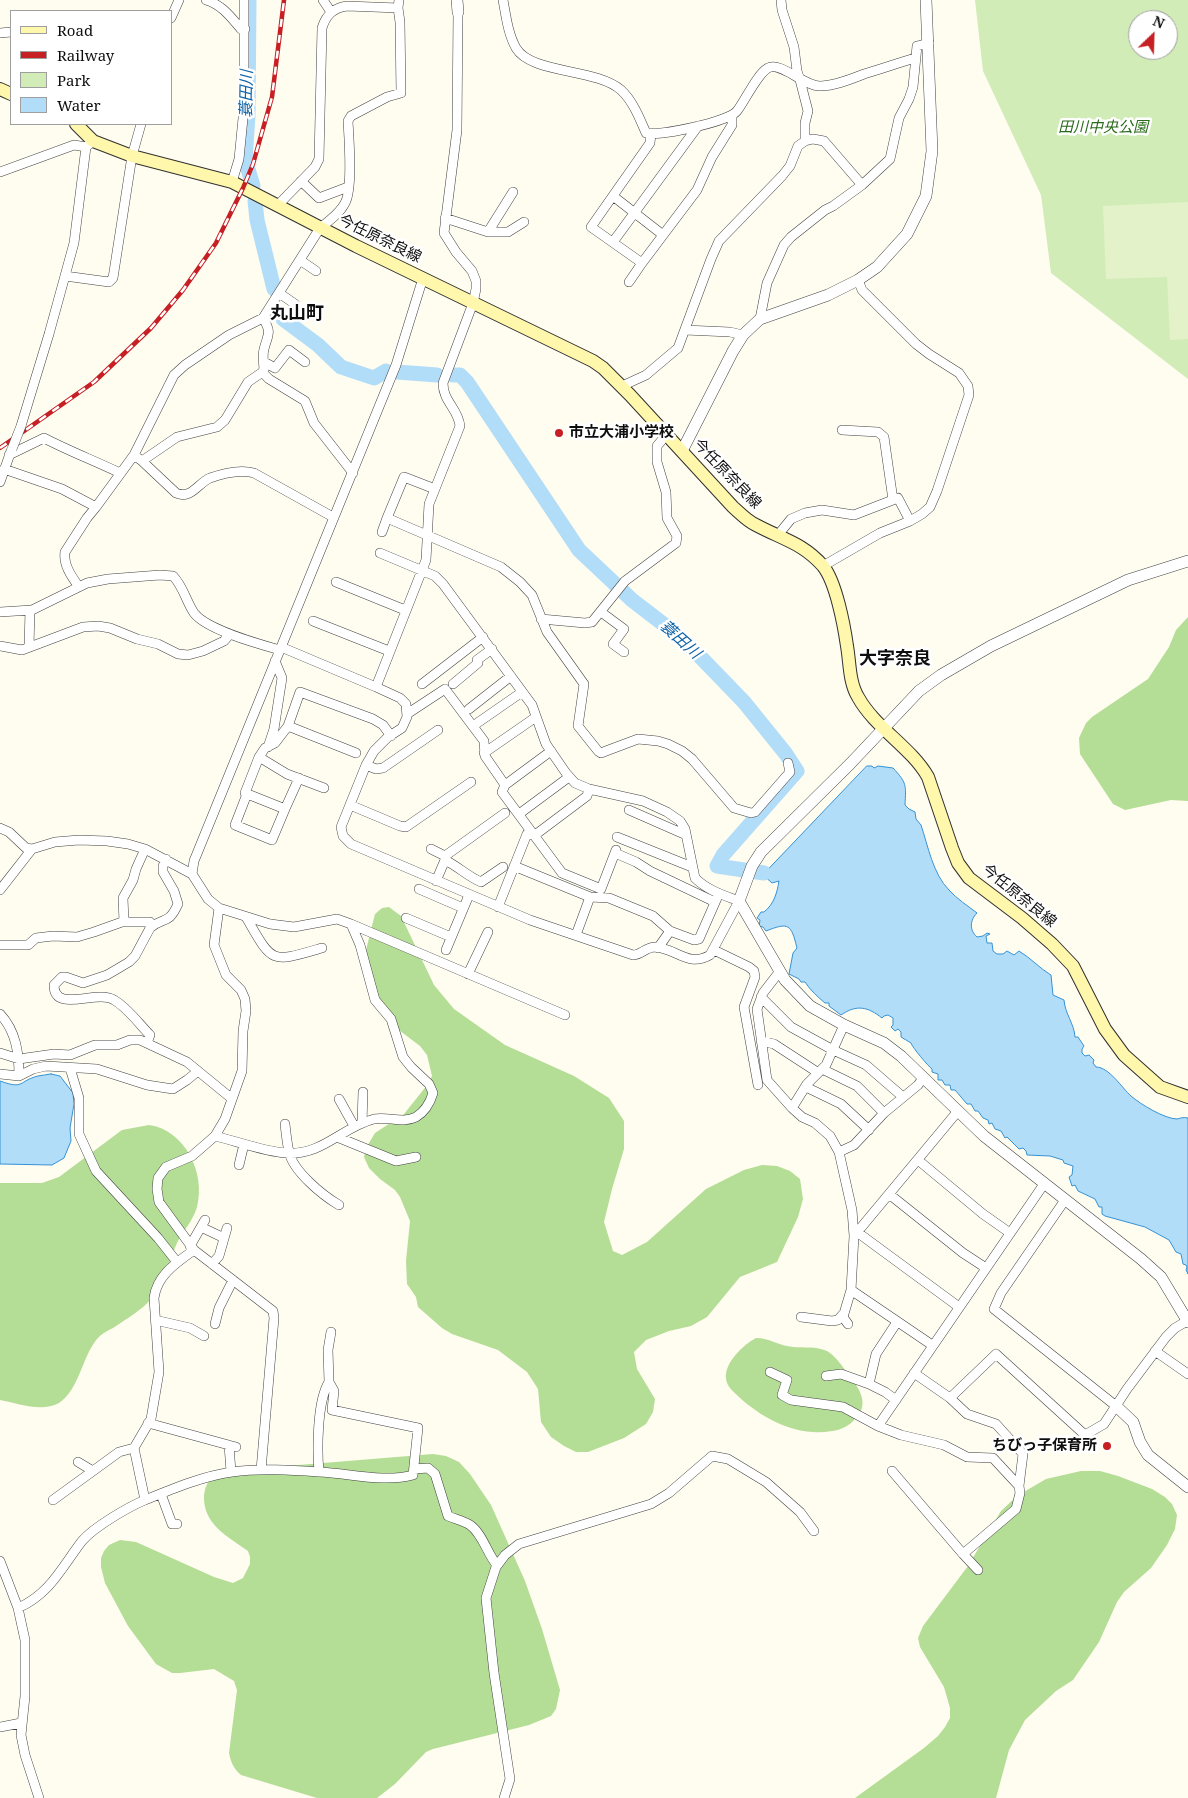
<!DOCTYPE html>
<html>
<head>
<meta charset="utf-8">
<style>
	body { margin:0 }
	#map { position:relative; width:1188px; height:1798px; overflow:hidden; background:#fffcf0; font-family:"Noto Serif",serif }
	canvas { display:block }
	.legend { position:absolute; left:10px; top:10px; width:162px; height:115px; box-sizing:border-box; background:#fff; border:1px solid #9f9f9f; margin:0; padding:6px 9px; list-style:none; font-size:15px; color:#0e0e0e }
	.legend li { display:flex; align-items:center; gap:10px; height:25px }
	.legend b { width:25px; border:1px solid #9f9f9f }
	.north { position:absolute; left:1128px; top:10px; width:50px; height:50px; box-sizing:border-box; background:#fff; border:1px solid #9f9f9f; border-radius:50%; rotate:24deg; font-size:14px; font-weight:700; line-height:20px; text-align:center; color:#0e0e0e }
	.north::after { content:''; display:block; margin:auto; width:18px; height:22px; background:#c61f24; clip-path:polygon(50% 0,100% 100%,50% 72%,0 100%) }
</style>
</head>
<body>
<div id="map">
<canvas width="1188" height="1798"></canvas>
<ul class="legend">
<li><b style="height:6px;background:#fff7ab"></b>Road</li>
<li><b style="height:6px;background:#c61f24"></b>Railway</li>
<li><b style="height:14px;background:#d1ecb7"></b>Park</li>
<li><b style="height:14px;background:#b2ddf9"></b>Water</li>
</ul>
<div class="north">N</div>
</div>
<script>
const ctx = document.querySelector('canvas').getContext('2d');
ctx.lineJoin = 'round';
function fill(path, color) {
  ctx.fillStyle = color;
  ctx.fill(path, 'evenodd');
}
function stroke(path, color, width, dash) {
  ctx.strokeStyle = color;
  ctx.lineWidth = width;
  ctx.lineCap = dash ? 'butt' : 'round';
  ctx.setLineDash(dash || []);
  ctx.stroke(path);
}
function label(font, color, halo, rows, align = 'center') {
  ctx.font = font + ' "Noto Serif","Noto Sans JP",serif';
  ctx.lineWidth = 5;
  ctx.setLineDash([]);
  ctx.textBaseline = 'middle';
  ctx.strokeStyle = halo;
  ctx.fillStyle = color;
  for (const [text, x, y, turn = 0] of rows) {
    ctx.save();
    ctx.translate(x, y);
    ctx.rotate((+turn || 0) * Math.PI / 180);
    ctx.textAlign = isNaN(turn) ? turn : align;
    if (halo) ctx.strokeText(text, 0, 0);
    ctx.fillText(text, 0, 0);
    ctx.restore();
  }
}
const green = new Path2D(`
	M975,0H1188V379L1051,273L1041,195L983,71ZM1138,20H1168V50H1138Z`);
const forest = new Path2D(`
	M1188,617V801L1171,800L1125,810L1113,804L1080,754L1079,738L1086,723L1092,717L1148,679L1169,647L1176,630Z
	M389,907L401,916L434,985L454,1009L505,1045L574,1076L609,1098L624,1121V1149L612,1189L604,1222L613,1251L622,1255L647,1242L706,1189L744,1170L762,1165L777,1166L790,1171L800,1179L803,1199L798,1217L777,1262L740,1277L707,1317L691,1326L669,1331L646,1340L634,1352L637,1369L655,1399L653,1412L646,1424L624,1438L588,1452H576L564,1446L551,1437L541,1422L538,1389L527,1372L498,1350L452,1334L442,1328L418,1307L416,1297L407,1284L406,1261L410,1221L400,1197L395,1190L380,1179L369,1168L364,1157L366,1148L375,1133L404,1114L428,1084L432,1076L427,1055L420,1046L387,1021L369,990L365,954L375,914L382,908Z
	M149,1125C185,1130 206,1173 197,1207C193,1221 183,1231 177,1243C168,1262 166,1282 152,1298C141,1311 126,1319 113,1328C107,1331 101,1334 97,1339C82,1357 79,1390 59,1403C41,1413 18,1403 0,1400V1183H42L59,1177L122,1130Z
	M756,1338C769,1338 780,1346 793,1347C804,1348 816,1346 827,1351C834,1355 841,1364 845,1370C857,1385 872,1403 855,1419C849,1426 841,1430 832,1431C798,1437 764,1420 739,1397C734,1392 727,1387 726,1379C724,1363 743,1345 756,1338Z
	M433,1454L446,1456L459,1462L470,1474L491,1505L525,1581L542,1629L560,1690L556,1709L551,1716L529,1725L433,1749L426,1752L395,1784L377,1798H317L241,1775C234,1769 231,1763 229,1753L237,1690L234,1681L214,1669L180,1673H172L156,1664L128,1626L105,1583L101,1567V1558L104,1551L109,1545L120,1540L136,1542L214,1577L233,1583L243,1578L250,1564V1557L248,1551C227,1536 203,1524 204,1496C205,1489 206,1483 212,1479C219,1474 230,1473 238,1470Z
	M1081,1471H1100L1118,1476L1152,1489L1165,1497L1172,1504L1177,1515L1175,1529L1167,1545L1151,1568L1124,1592L1117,1602L1099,1642L1073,1680L1056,1691L1025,1720L1009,1750L996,1798H855L924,1748L938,1736L945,1727L950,1718V1708L944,1687L920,1647L918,1638L923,1626L968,1566L1001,1511L1017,1496L1046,1479Z`);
const pitch = new Path2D(`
	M1188,202V339L1170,340L1167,277L1106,279L1103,206Z`);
const water = new Path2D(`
	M867,766H872L874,768L878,766L893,768C907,783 906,785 905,805L909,809L915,812L916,819L921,825C928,846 933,874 949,890C957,899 968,906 977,913C970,920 969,930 977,937L983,936L987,933L990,934L986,936L987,943H992L993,951L997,954H1003L1007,951L1014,955L1019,951C1031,958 1039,968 1051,975L1053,995L1064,1000C1065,1014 1074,1023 1075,1037H1078L1084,1046L1082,1049V1053L1085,1056L1089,1055L1094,1060L1093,1063L1096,1067C1109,1067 1122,1088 1131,1096C1140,1104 1165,1119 1177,1119C1181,1118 1183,1117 1188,1118V1274L1186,1270L1187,1267L1186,1265L1183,1264L1181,1254L1176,1252L1169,1240L1145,1227L1105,1216L1102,1214V1207H1099L1095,1199L1078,1191L1075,1185L1072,1186L1069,1177L1072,1175L1073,1166L1064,1163L1063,1160L1050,1156L1027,1155L1026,1151L1023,1148L1019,1149L1007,1137L1005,1138L1001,1131L995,1129L992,1123L989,1124L988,1120L983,1118L978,1111H975L971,1104H967L955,1090H951L950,1085H945L942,1080H938V1074L932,1072V1069C928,1066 912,1047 911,1043L901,1037V1032L898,1029L895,1031L891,1027L893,1025V1018L888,1015L884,1016L882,1018C868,1007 857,1004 841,1015L829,1006V1003H825C818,997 810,990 805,982H801L799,979L789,974L793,953L797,948C791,924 789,922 766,931L763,927L759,926L760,920L757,918L761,912H764C774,904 777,893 779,881L772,883L763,875L752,876L755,869L767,870Z
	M51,1074L60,1076L73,1093L74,1104L70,1128L71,1141L64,1158L52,1165L0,1164V1081C25,1090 18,1081 38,1076C42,1075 47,1075 51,1074Z`);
const river = new Path2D(`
	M249,0L248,116L245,159L253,186
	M255,201L257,220L274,289
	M283,319L318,345L341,367L374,378L386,371
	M397,372L437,375
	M453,375H460L467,382L579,550L632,600L684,640L744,702L786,754L797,771L723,855L717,866L764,873`);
const minor = new Path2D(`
	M206,0C222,5 230,16 241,29H245
	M323,0L331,12
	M503,0C506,16 508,34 516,48C531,74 596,68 621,90C633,101 640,119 646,133C661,136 728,122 737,111C745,101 757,74 768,68C780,61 804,86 820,86C835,86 851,79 864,74C881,69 898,63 915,58
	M781,0L782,10L794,47L797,71L800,80L808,111L805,123V141
	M171,18L179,0
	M0,33L11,32
	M651,134L650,143L591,227L642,263L697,190L712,157L732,125V115
	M0,172L74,145L86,147
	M301,181L319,198L348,187
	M232,182L239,159L244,108V0
	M613,196L663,235
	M278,205L315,167L319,159L322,28C326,15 333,8 347,6L398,8L399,0
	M445,218L488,232H508L524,222
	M488,232L513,192
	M613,242L698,126
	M300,260L316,271
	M65,276L109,282L113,278L132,156L141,124
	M629,282L642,263
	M279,293L295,304
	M760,319L767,283L784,245L791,237L825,210L833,206L862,185L890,159L899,118L909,99L913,87L917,46L929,43
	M685,330L730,332L743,335
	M264,362L275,368L289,350L305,362
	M262,372L269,379L305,401L314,423L353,473
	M622,386L646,375L678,348L711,259L719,241L782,176L790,166L798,146L805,141L813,139L824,141L862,185
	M21,426L49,334L74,243L86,147L93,141
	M842,430L878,432L884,437L893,500
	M9,455L44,438C69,451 95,461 120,473
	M134,455L142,461L176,493C191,500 198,483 210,478C224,473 240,469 254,473L333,517
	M142,461L177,437L217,427L225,420L248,382L264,371C264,364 262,356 264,349C268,334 272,333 263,318
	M4,469L62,489L96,507L134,455L174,375L185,365L229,335L263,318L320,228C329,221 340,213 345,203C353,189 349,139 348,121L351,116L387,97L401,93L400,22L398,8
	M0,482L11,451
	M435,489L404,477L387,518L501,567L520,582L532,595L547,632L584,684L578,726L598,751L601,753L606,751L638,739L658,741L668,744L682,751L692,759L734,808L751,813L755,812L790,772L788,763
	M382,532L387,518
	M778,535L791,519L805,513L822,510L854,515L898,498L910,521L922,514L930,507L937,491L969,395L968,386L959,373L929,354L916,344L862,290L858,280
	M823,566L880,533L910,521
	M336,582L405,610
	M79,587C72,577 63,565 65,552L87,518L96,507
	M0,612L32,610L87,583L108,579L160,575L173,576C183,586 186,601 194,613C207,630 259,644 280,650
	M601,612L624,629L613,644L624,652
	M541,619L585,623L592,622L625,581L676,543L677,536L667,518L666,492L657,462V446L667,434
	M313,621L389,651
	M0,646L22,650L83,627L98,626L110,628L137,639L158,644L178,654L188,655L203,651L224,641L230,634
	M29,647L30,610
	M281,647L376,687L400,698L406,704L407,717L402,728L388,737L374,751L366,765L341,827L343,836L351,844L530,920L633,955C641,955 646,947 655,947C676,948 688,968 710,955L739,901C723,895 707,890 695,878L685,829L680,821L667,812L643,801L589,789L575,783L566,773L546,744L532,705L443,584L435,576L380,553
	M422,684L483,637
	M453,684L478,663L477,660L492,649
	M376,687L426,560L429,504L460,426C458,408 443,402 443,383L473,303L476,289V281L472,271L456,252L444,233L457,130L458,12
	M469,709L511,676
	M407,714L445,689L484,741L485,756L505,785L502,792L562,873L601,889L616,850
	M473,726L522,692
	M268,747L274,729L282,678L275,661
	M356,753L288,726L300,692L373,719L383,725L391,736
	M484,753L536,717
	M259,757L287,774L324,788
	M366,765L376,769L383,768L438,730
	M505,785L551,751
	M247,794L235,825L272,840L285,809L245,793L259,757L265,748L275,743L288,726
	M350,805L400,826L406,827L471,782
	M285,809L299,778
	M629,810L686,835
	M519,814L569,777
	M0,828L9,832L26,848L32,849L55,842L79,840L107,841L128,844L145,849L192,874L208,899L219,908L270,924L294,927L337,919L351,924L360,945L375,1000L391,1019L403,1057L411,1067L429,1084L433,1093C430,1103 426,1111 416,1117C402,1124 388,1116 374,1119C342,1127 322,1156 286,1153C266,1152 236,1141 215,1136
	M617,837L692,867
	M431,849L445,856V860L436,881
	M615,853L636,862L650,871L715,902
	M445,856L505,813
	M445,860C459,867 467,876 481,882L503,867
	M514,866L590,897L609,898L653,916L670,931
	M192,874L194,861L396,365L423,278
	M419,889L463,908
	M0,890L32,849
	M498,907L527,834L535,835L587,796L589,789
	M219,908L214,945L226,975L241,990L245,999L246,1011L243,1031L242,1071L225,1119L215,1136L192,1156L166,1167L158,1178L157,1189L159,1202L194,1250L273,1311L274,1318L261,1470
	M246,917C273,964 270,963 322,948
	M406,918L451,937
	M124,922L123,898L133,880L136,869L145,849
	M351,924L565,1015
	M576,935L590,897
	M0,945H28L36,938L53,936L77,937L94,932L122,922H150L152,925
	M658,948L670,931L694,940L699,939L717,898
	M446,950L469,895
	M714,950L749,967L754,971L755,977L744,1007L758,1085
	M780,971L763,993L757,1009L767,1080L792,1108
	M468,974L488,932
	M761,997L791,1027L833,1050L866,1065L903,1097
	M0,1014C16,1031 19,1053 19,1076
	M844,1025L826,1065L807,1084L792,1108L802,1117L815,1123L830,1136L839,1152L852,1210L854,1236L851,1290L932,1345
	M761,1041L774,1044L817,1072
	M147,1043L150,1035C139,1024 128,1008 114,1000C97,989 54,1014 54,985L62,977H66L83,983L107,975L129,962L135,956L150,928C164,916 168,926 178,904L174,891L163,872V866L166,859
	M0,1053L19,1059L54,1054L70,1055L95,1045H117L130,1040H140L187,1062L231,1098
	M70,1068L79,1098V1134L96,1171L158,1238L177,1262
	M822,1069L857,1086L884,1113
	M0,1074L19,1076L33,1069L46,1066L97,1069L147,1085L173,1089L187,1080L198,1071
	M806,1087L841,1104L869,1130
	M339,1099L354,1126
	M362,1123L363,1092
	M285,1124C286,1133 287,1143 289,1152C293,1171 322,1195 339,1205
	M337,1137L396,1161L416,1157
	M839,1152L854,1145L884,1113L918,1085L923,1078
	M918,1160L983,1214L1010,1233
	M239,1165L244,1144
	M889,1194L963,1253L986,1268
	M1065,1200L1001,1293L994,1309L1116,1406
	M201,1227L224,1238
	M857,1232L959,1307
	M854,1236L958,1111
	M190,1246L205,1220
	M212,1264L219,1256L227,1228
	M801,1317L832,1321L838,1320L844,1313
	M155,1320L190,1328L204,1336
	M215,1324L219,1308L233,1280
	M848,1324L843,1317L851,1290
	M1155,1351L1188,1374
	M770,1372L787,1380L782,1395L791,1400L843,1407L878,1426L901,1435L944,1445L967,1457L993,1458L1019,1486
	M914,1373L950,1398L996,1354L1085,1435L1104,1424L1127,1389L1166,1337L1175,1328L1187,1321
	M826,1376L841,1374L869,1384
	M950,1398L967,1414L996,1424L1023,1454L1019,1486L1020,1493L1016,1509L963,1554L978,1570
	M896,1400L885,1392L869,1384L876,1354L897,1322
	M148,1423L236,1447
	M878,1426L1044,1184
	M229,1445L231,1472
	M78,1462L93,1471
	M414,1469L428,1468L435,1474L448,1516C455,1519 464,1521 470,1525C483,1534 487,1554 497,1565
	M892,1471L963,1554
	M319,1472C317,1449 317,1401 329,1382
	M161,1494L172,1524H177
	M53,1500L119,1452L134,1448
	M145,1500L134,1448L151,1419L159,1372L154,1298C157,1275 176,1263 194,1250
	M0,1561L18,1608L25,1640V1696L21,1735L25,1755L39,1798
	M18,1608C50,1594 62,1567 82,1541C94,1527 128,1507 145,1500C172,1489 203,1476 232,1472C260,1468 291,1470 319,1472C349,1473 383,1483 413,1475L418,1428L332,1410L334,1391L329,1382L328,1350L331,1332
	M0,1727L21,1723
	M504,1798L510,1779L494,1673L486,1598L496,1567L505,1555L519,1544L651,1504L669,1493L712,1456L728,1459L766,1482L800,1512L814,1531`);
const tertiary = new Path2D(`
	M457,0L458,12
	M682,451L733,351L743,335L760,319L828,295L858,280L877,267L907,234L926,196L932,151L926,0
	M1188,561L1128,580L991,646L941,675L919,691L850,764L761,852L752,866L739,901L785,980L810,1006L844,1025L884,1043L901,1056L984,1136L1141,1259L1161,1277L1188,1322
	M1116,1406L1133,1422L1140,1442L1148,1455L1188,1487`);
const secondary = new Path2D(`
	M0,89L11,94
	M76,124L93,141L132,156L232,182L356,246L593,361L603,368L630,395L733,507C740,513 747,521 756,525C782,539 803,543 823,566C836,582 844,625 847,646C850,663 849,682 858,697C875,728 911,747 928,777L952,848L958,863L969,878L1022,918L1052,944L1073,966L1105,1029L1124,1055L1160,1087L1188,1097`);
const rail = new Path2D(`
	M0,448L94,382L151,328L183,290L216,243L243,188L253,164L272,97L284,0`);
const minorBridge = new Path2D(`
	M12,449L21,426`);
const markers = [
	[559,433,5,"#c61f24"],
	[1107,1446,5,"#c61f24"]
];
const parkNames = [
	["田川中央公園",1103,128]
];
const streetNames = [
	["今任原奈良線",380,239,26],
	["今任原奈良線",727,474,46],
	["今任原奈良線",1019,896,39]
];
const poiNames = [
	["市立大浦小学校",569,433],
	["ちびっ子保育所",1097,1446,"right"]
];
const waterNames = [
	["蓑田川",247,94,-89],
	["蓑田川",680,640,42]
];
const quarterNames = [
	["丸山町",297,314],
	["大字奈良",895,659]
];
fill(green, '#d1ecb7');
fill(forest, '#b4dd95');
fill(pitch, '#e3f2c9');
fill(water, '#b2ddf9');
stroke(water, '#3592d4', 1);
stroke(river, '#b2ddf9', 15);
stroke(minor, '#414141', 10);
stroke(tertiary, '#414141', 12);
stroke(secondary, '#303030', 14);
stroke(minor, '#fff', 9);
stroke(tertiary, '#fff', 11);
stroke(secondary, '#fff7ab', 12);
stroke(rail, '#c61f24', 4.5);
stroke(rail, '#fff', 2.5, [8]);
stroke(minorBridge, '#414141', 10, []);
stroke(minorBridge, '#fff', 9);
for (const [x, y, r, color] of markers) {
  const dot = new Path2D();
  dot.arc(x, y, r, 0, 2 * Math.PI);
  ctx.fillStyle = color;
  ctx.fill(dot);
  stroke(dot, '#fff', 2);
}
label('italic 15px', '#2a6a1b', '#fff', parkNames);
label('15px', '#0e0e0e', '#fff', streetNames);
label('bold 15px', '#0e0e0e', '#fff', poiNames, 'left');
label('italic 16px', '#1063a7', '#fff', waterNames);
label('bold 18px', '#0e0e0e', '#fff', quarterNames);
</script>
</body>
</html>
